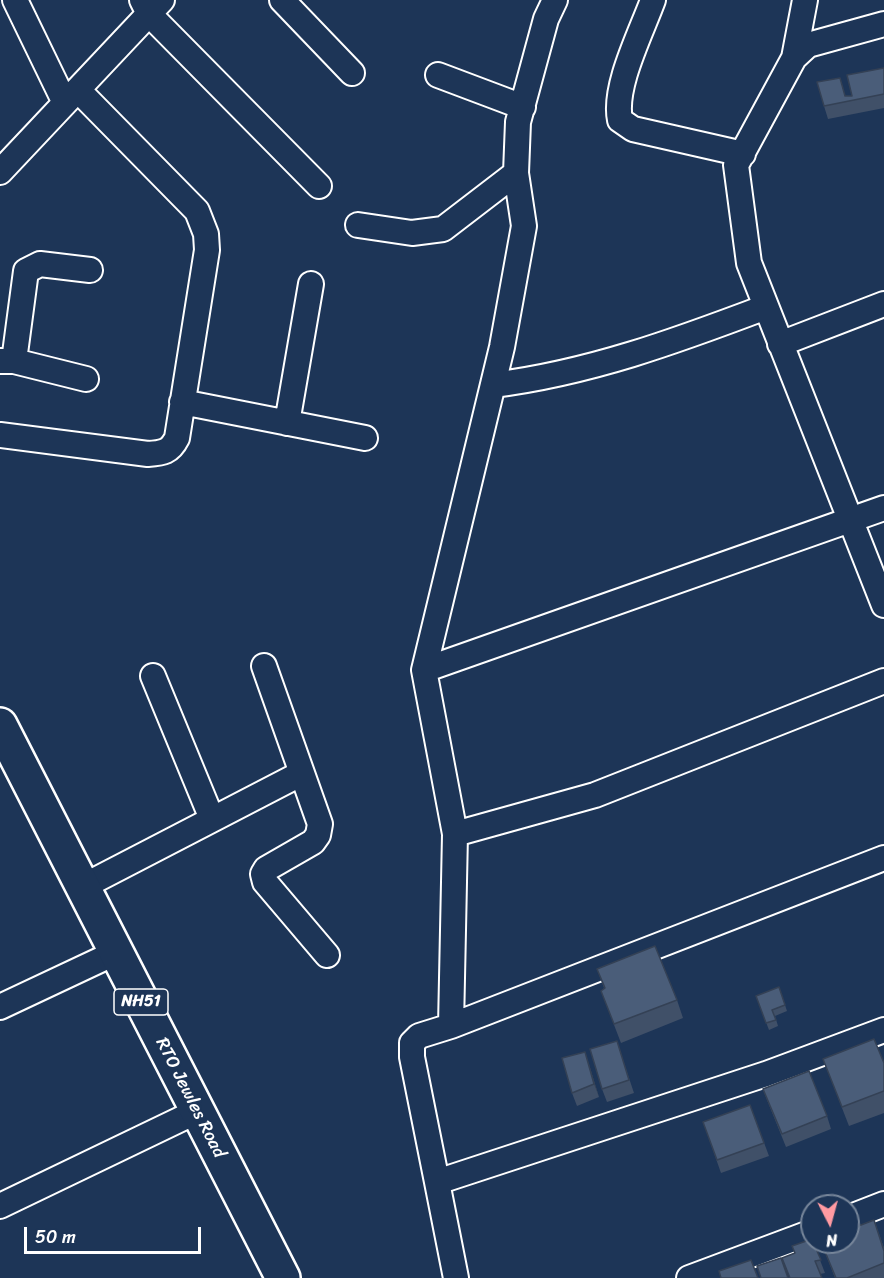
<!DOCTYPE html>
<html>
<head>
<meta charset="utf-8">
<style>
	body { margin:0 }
	#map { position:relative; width:884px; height:1278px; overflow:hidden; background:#1d3557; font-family:Sriracha,sans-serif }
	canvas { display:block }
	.north { position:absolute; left:800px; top:1194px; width:60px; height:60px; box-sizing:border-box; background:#1d3557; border:2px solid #77869a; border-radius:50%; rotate:174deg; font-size:16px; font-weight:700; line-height:24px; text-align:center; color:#fff }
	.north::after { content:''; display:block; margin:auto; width:21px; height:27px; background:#ff9aa2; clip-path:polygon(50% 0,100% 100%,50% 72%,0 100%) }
	.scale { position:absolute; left:24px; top:1227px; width:177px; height:27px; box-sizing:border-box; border:3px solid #fff; border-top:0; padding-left:8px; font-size:18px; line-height:21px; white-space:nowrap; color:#fff; -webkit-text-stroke:4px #1d3557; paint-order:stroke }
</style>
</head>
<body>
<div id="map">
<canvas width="884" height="1278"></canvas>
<div class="north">N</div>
<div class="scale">50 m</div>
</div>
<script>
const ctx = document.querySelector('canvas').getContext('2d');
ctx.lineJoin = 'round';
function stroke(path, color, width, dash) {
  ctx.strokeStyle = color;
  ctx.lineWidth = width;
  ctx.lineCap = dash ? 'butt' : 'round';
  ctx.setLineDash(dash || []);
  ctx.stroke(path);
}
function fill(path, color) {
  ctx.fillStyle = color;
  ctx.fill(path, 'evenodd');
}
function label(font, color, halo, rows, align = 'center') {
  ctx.font = font + ' Sriracha,sans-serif';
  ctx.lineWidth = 4.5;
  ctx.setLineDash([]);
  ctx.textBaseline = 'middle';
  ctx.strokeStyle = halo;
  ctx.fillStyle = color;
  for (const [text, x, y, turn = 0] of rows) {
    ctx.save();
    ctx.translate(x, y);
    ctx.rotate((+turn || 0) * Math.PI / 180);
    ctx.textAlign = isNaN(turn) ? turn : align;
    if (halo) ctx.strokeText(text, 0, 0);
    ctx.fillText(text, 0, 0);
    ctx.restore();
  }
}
const minor = new Path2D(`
	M15,0L65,103
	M142,0L149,14L319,186
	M282,0L352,73
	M653,0C641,33 613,87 620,120L633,129L743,154
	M884,24L808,45L794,58L736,165L749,263L884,605
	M794,58L805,0
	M438,75L523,107
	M0,172L162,0
	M358,225L412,233L443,229L516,173
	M780,344L884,304
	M0,361H14L86,379
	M14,361L26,271L40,264L90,270
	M493,385C589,373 676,341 766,307
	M182,402L365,438
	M287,423L311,284
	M0,435L148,454C163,453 170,452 177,438L207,250L206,234L197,211L78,90
	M264,666L320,824L318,835L313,842L266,869L263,874L265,882L327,955
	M424,670L502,347L524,226L516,173L518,122L546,19L555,0
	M153,676L212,819
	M884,681L595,795L455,834L451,1026L884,858
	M455,834L424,670L884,508
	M84,886L302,773
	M0,1007L102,959
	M437,1182L412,1057V1043L419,1036L451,1026
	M0,1206L183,1118
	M848,1218L884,1204
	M456,1278L437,1182L766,1074L884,1030
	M689,1278L812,1232`);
const trunk = new Path2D(`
	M0,725L283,1278`);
const wall = new Path2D(`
	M884,68V108L828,119L824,106L852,96Z
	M597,969L677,1000L683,1018L621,1043L601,991L604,988Z
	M779,987L787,1011L775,1016L778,1026L769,1030L756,996Z
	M585,1052L599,1097L577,1106L572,1093Z
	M621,1054L634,1093L607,1102L602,1089Z
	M823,1059L884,1063V1113L849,1126Z
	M763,1090L827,1116L831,1129L786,1147Z
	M750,1105L769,1156L721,1173L703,1122Z
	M874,1220L884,1248V1278H835L821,1242H848Z
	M813,1242L825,1273L820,1274L795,1253Z`);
const shadedWall = new Path2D(`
	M585,1052L589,1064L599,1097L594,1084Z`);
const building = new Path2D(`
	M884,68V94L824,106L817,82L840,78L845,96H852L847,75Z
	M655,946L677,1000L614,1024L601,991L605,988L597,969Z
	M779,987L785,1005L772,1010L776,1020L766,1023L756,996Z
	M874,1039L884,1063V1091L842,1107L823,1059Z
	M617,1041L629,1080L602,1089L590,1049Z
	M585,1052L594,1084L572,1093L562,1058Z
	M809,1071L827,1116L782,1134L763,1089Z
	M750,1105L764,1143L717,1160L703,1122Z
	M874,1220L884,1251V1263L847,1278H836L821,1242H848V1233L850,1235L848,1230Z
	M812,1239V1242H813L821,1260L815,1261L822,1278H790L782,1258L795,1253L792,1246Z
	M781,1258L788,1278H761L757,1266Z
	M751,1260L758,1278H721L719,1271Z`);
const shields = [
	[141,1002,54]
];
const shieldNames = [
	["NH51",141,1002]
];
const streetNames = [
	["RTO Jewles Road",190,1098,63]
];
stroke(minor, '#fff', 28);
stroke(trunk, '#fff', 38);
stroke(minor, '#1d3557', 24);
stroke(trunk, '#1d3557', 33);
fill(wall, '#405068');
fill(shadedWall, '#344155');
fill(building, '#4a5d79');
stroke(building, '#344155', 1.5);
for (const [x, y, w] of shields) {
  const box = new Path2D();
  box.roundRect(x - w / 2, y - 13, w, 26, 4.5);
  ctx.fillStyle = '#1d3557';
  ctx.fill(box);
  stroke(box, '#fff', 1.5);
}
label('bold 16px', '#fff', null, shieldNames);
label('18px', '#fff', '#1d3557', streetNames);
</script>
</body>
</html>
